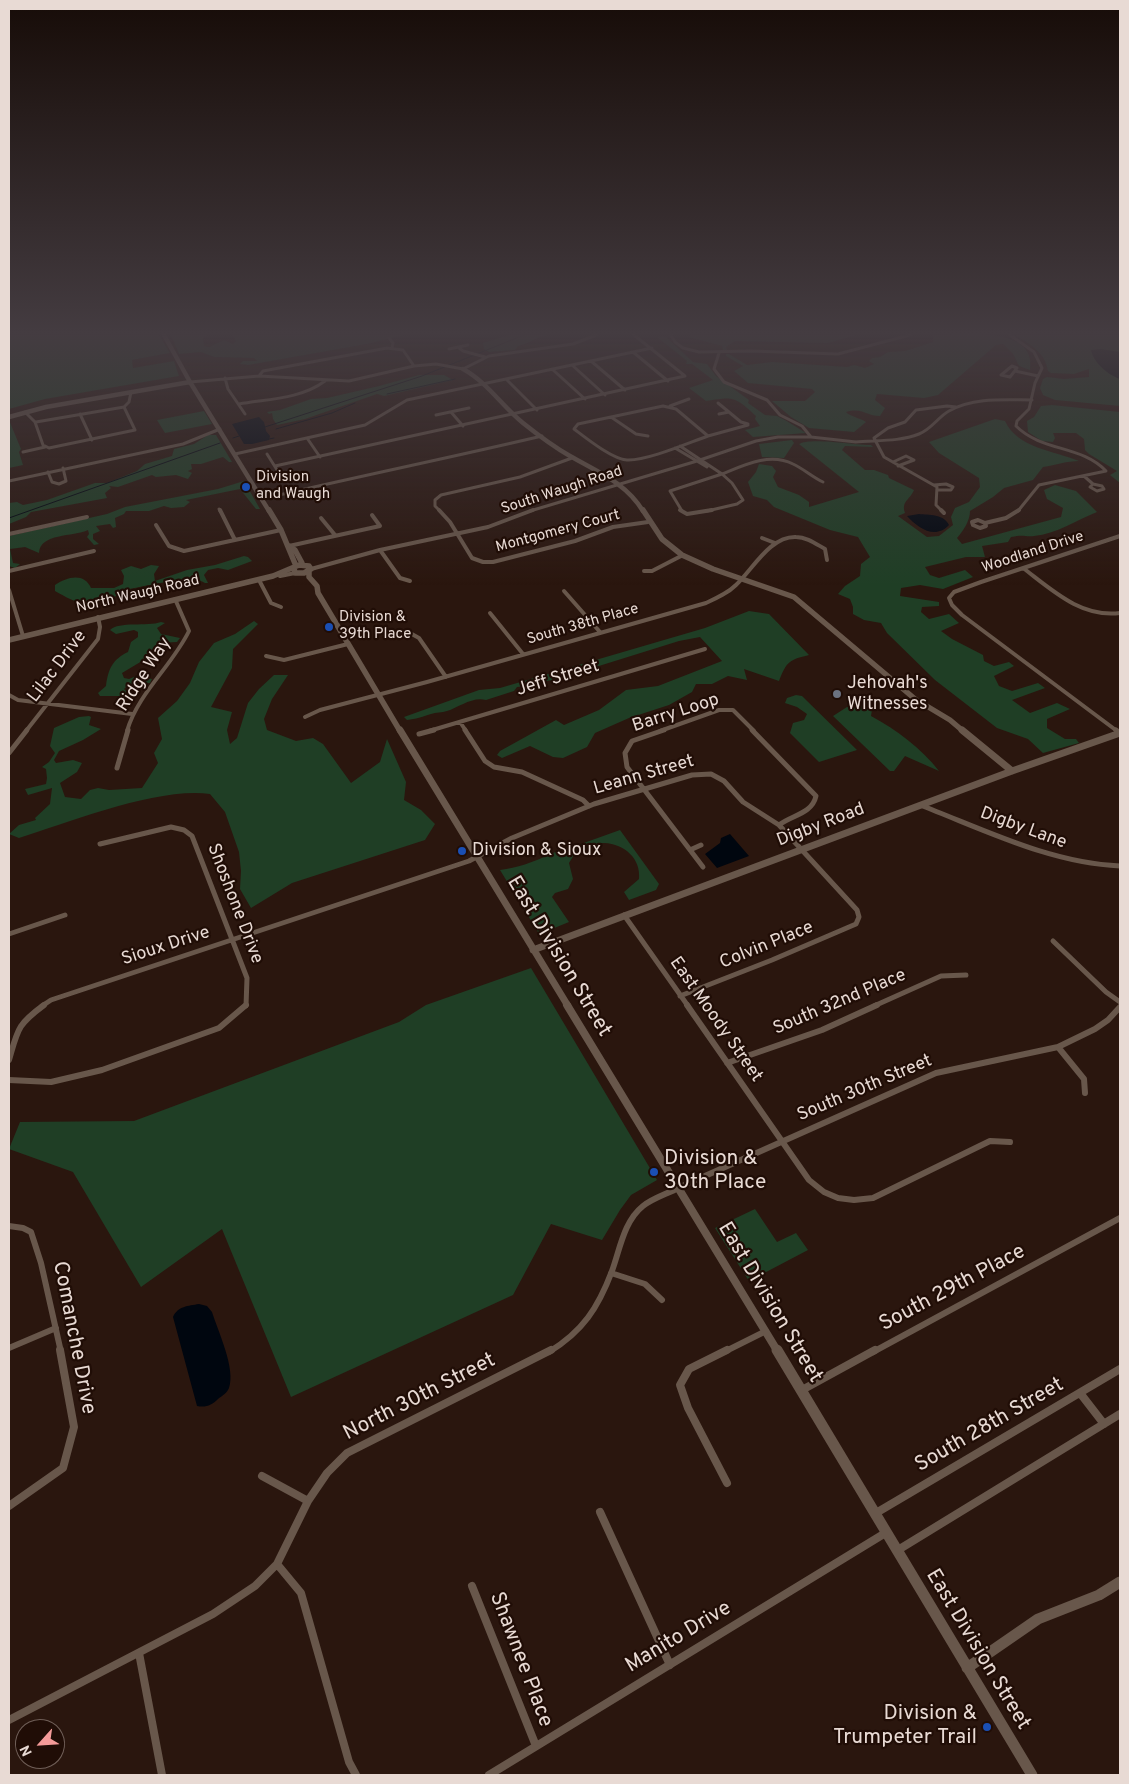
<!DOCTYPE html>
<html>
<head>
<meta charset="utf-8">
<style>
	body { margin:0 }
	#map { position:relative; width:1129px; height:1784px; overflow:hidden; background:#2a160e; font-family:Overpass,sans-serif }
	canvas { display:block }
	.frame { position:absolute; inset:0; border:10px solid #e8dad4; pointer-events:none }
	.north { position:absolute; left:15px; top:1719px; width:50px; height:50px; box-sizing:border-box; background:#200d06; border:1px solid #705f58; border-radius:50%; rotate:244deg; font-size:14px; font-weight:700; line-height:20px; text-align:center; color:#e8dad4 }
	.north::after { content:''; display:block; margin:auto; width:18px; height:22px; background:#f59b99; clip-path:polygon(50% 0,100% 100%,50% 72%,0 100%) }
</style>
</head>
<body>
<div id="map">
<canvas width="1129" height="1784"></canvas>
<div class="frame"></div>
<div class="north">N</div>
</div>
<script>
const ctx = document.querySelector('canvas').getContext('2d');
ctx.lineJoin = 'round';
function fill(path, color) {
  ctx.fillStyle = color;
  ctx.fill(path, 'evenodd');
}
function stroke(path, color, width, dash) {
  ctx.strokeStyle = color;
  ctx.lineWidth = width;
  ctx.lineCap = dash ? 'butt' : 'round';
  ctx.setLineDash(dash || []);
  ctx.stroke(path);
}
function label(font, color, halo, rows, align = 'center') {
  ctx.font = font + ' Overpass,sans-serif';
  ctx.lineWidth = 4.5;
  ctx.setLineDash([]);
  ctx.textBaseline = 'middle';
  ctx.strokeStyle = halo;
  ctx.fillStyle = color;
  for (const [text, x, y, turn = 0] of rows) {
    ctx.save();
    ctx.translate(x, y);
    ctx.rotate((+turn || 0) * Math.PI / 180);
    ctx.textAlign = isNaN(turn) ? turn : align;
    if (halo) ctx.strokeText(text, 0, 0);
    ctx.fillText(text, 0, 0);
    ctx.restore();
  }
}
const green = new Path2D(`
	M9,335H159L170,353L132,360L133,368L174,361L179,376L45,399L9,409Z
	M171,335H207L203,338L204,346L209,347L224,340L233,344L236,341L233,335H403L367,344L248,365L240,364L243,361H257L254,358L214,357L201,352L179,354Z
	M509,335H548C536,336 530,344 518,346L515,350L489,352L484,349L483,343Z
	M691,335H856L828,343L735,341L726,347L727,350H723L722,346L689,337Z
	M933,335C960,335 1038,325 1030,370C1014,365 1020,365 1013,354C1010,350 1006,347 1003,344L996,345L938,395L924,398L877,394L875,400L885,408L880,416C866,416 862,407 846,412C849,416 860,418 866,422L854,432L809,428L791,417L772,401H805L815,392L812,389L748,383L734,371L743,366L726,356V354H729L747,365L772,362L847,367L854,365L865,368L874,364L869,361L872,358L880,357L888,352L905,351L933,342Z
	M1015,335H1120V406L1055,400L1043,395L1040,388L1043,379L1047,377L1064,379L1089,377V369L1074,374L1051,373L1048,371C1045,352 1031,345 1015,335Z
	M665,336L693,362L707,364L716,376L749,400L748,403L765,415L777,416L785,420L806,433L753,437L745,430L760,426L755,419L756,416C735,397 735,396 706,401L689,388L713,380L692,364H686L687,361L657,337Z
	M419,375H444L453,380L384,396L377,394L305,419L277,425L273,419L272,413L269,414L267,412L280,410L311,399L327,398L379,386Z
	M1052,405L1120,412V483L1110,475L1117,471L1089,454L1085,450L1084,439L1076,433H1053L1055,438L1053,442L1042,441L1028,432L1027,421L1034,417L1041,406Z
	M204,411L212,424L165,433L157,420Z
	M995,419L1005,421C1017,448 1055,451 1079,461C1067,461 1056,465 1043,467L1033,480L1004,488L993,497L970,511C970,521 963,531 957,538L962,544L1061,517L1063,508L1047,499L1044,490L1055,485L1076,491L1097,512C1077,520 1056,534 1034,536C1025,537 1024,534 1011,537L1008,542L982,546L985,557H966L925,567L930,575L939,578L965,570L973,577L943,589L920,585L901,588L900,596L939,602V606L922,607L921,612L929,619L949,614L959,623L941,631L952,639L983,655L984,661L994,666L1009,662L1014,666L994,676L999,686L1012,691L1038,683L1045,688L1012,700L1030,713L1057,703L1070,709L1047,719V728L1065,739H1076L1079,743L1043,753L1028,739L997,728L935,680L887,633L881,623L864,620L853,614V607L850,599L838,594L845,586L860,576L861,564L870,557L858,537L830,530L774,507L767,500L753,496L748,482L756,472L759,464L772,466L776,471L773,477L778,487L799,495L809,502V507L859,492L799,444C809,437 856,445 871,445L873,447L845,446L842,450L865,470H874L888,475L889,478L914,490C910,500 901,501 905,513L898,516L927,537L939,536L953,525L951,517L955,508L969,502L980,487L979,478L939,453L929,442Z
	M9,420L21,449L19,452L23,465L9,468Z
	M208,435H216L232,462H229L223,457L201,464H191L192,469L188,471L192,473L188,479L176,475L156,477L152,475L118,487L109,486L111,488L105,493L107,498L31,512L26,517L9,524V503L17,502L23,505L47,500L95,483H107L137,471L145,464L172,456L174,449L194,444Z
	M792,440L794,443L784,458L762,457L759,444Z
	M244,481L260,509H256L240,489L186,500L190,502L184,507L171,508L164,506L149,511H126L124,514L115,518L116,527L113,528L110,524L96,526L100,531L93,534V539L99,544L94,545L87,537L89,534L88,530C73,537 40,533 39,553L25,547L10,549L13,563L20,564L15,568L9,566V536L107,514L125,507L218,489Z
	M244,556L248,557L252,561L228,570L218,568L208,570L204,575L208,583H205C192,574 137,588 120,591L119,596C110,596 105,600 96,602C81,607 68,598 55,591V585C67,577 84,572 91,588H114L123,584L124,576L121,570L131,566L141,569L151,565L159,566L154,574L155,581L187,570L215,565Z
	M749,611L769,614L809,655C789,660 787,661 779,681L744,669L747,680L728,676L712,684H696L692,692L669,705L629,718L595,733L587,747L563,758L553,757L530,746L502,758L497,755L500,751L556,720L564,725L599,710L626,690L658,686L722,661L700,637L679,641L554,680C541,681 530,686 517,687L514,691L486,700C473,696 459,707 447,711C442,713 436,712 431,714C422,717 416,719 407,720L404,717L479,690L500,688L705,628Z
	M254,621L258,624L233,649L232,668L211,707L232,712L227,730L230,744L237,738L248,703L259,689L274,675H288L272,699L264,719L267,730L296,741L313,738L323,744L351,783L380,762L387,739L406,782L404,800L421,810L435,824L425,840L292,883L251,908L240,889L241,871L239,852L225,812L210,794C157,787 71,822 19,838L9,834L19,825L36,820L35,818L50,804L52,788L28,795L25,789L46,784L47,778L46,769L42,767L49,762L55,753L50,746L54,728L79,717L89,716L91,717L89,725L101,729L83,740L59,751L54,760L56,763L73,760L82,763L77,772L60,783L65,797L81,799L90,790L98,788L109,790L142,788L158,763L154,753L162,739L158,718L177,701L190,683L199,662L214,643L235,634Z
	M161,622L165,623L157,628L161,634L180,638L177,642L158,643L142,661L122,673L124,678L129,679L136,676L152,679L150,683L128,685L124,689L128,693L119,696H100L98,693L106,686C108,669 113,659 128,652L131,642L138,637V632L134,630L116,634L110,630C119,621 147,627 161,622Z
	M796,695L802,696L857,750L819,762L790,733L793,723L804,720L807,714L797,707L785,703L787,698Z
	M865,705L872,710L871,716C897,730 921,748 939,771L905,756L894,771H890L833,716L847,707Z
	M620,830L659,884L656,890L629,900L624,892L639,879C641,859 625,844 604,843C595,843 586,847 577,850L569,863L573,879L568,889L555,893L552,897L569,922L542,933L538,932L500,870C517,868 533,862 549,855C557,852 558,849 567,849Z
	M531,968L657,1180L631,1195L620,1210L602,1240L551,1224L513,1295L291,1397L222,1229L141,1287L73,1172L9,1149L20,1122L134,1121L399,1022L426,1005Z
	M755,1209L777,1242L796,1233L808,1250L749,1281L715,1228Z`);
const water = new Path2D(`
	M1101,349L1120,352V379C1108,375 1093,362 1091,350Z
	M259,417L264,422L266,431L270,436L269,440L252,444H244L232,424Z
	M919,514C929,515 944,514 949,525C935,540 918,528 907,516Z
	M730,834L749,856L717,868L705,854L720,843L721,838Z
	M199,1304L207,1306L212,1312C218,1331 236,1369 229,1388C227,1393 222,1396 218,1399C212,1405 206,1408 197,1406L173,1317C178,1306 188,1306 199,1304Z`);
const stream = new Path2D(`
	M387,394L455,379
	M265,427L422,376L524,335
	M276,429L332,413L355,403
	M233,438L239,436
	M269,439L274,438
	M9,518L220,443`);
const minorFar4 = new Path2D(`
	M671,335L675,342L683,348L699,352L751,351L838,354L910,335
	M1010,335L1034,352L1042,368L1035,383L1029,409L1017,421L1016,426C1042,452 1082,445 1106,471L1039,485L1018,511
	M389,338L393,343L392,348
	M458,347L463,351L485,357
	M449,349L468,345
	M633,352L668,381
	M719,353L714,369L724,382L767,400L780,415L802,426L811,437
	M591,361L625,390
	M572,365L605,395
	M1012,366L1017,368L1010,377L1001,375Z
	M552,369L585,399
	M1015,371L1038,376
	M259,376L263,371L387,348L403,350L414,366
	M225,378L228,389L245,414
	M506,379L537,410
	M190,382L259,376L349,381L414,366L436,364L463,369L489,356L573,344L596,335
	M718,403L741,422L748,424
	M239,404C267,399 301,399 325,381
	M663,406L676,409L708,436C688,443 647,461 627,460C612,459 586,438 574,429L578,424Z
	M670,406L689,399
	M124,407L129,402L131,392
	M25,412L35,422L43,445L49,448L135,430L124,407
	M451,412L463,426
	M80,414L92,440
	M719,414L729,412
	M436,415L469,408
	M611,417L636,434L648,436
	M36,422L124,407
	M708,436L748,425
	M307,438L320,457
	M855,442C876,440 899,442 919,434C932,429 938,417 949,411C974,397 1005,400 1032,400
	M680,446L722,474
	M675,448L707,467
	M23,452L45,447
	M235,454L365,425L407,400L652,348
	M267,454L279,473
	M893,462L906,456L914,460L898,466
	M275,466L685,376L634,335
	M48,472L52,482L59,484L66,481L63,468
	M722,474C744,465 770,452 793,464C804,469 812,477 823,482
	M1085,477L1093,484
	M9,481L183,444L220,429
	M1093,484L1102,486L1104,489L1097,491L1090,487Z
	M934,485L946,484L953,487L951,490H938
	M262,499C355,477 449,458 542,436
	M219,509L220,511
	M440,511L435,506V500L441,495L520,477L572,458
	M530,511L697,461L756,441L778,437H811L856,442
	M682,511L670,491L722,474
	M707,511L737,504L743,500L732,483L722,474
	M942,511L936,505L937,487L884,457L874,438L888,428L905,422L916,410L947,406L956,407`);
const minorFar3 = new Path2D(`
	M220,510L235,540
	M439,510L450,522L472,558L483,562H493L575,541L613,527L648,522
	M680,510L687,514L712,510
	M941,510L944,513
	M321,518L335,535
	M978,520L985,523L986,526L980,528L973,525L972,522Z
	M985,523L1006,518L1019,510
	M156,525L169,546L184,551L281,530
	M9,534L87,517
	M762,538L775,543
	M289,546L380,526L372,515
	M380,550L400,578L410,581
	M1023,568C1052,590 1081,618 1120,613
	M311,569L380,550L488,527L533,510
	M9,571L94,551
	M644,571H652L683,555
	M280,576L295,573
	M259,580L271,603L281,607
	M9,590L23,636
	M564,591L600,632
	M490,613L523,654
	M410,633L419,638L446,677
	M266,656L284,660L348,644
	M9,695L18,700L132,714
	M305,717L320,710L427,682L706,603C717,598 728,593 736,585C753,569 770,536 796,537C807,537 816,544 825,549L827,560
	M460,722L466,731
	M26,731L98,639L100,627L98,617
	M127,731C138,693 172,666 189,631L175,599
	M429,731L705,649
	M660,731L719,710H733L754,731
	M1117,731L962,615L952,605L949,598L954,592L981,582L1120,536`);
const minorFar2 = new Path2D(`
	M465,730L485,761L494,767L522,772L583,800L589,806
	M664,730L632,741L625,753L627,767L703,867
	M752,730L816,796C812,814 792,815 779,825
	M1116,730L1120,733
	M419,734L434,730
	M9,753L27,730
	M117,768L128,730
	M920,805C985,830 1050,863 1120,866
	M100,844L171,827L184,830L192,836L247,978L246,1006
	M690,850L701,845
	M624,915L688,1006
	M9,934L65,915
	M1053,941L1106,992L1120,1002
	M42,1006L51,1000L469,861L512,838L594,804L692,775L711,774L724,781L743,802L779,825L857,910L859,917L856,924L772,960L680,996
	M874,1006L941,976L966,975`);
const minorFar1 = new Path2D(`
	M687,1005L809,1180L824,1192L838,1198L854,1200L873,1198L990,1141L1010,1142
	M1058,1047L1084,1079L1085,1093
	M9,1060C18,1029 17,1025 44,1005
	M727,1063L822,1030L877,1005
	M9,1080L51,1082L102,1070L219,1028L246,1005
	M9,1226L23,1228L31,1232L41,1263L61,1352
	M611,1273L645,1284L662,1300
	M9,1348L56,1328
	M549,1352C583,1331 598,1308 612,1271C620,1249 624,1221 643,1206C653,1198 667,1194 678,1188L936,1073L1058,1047L1095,1029L1108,1020L1120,1007
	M724,1352L766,1331
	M873,1352L1120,1218`);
const minor = new Path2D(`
	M727,1350L689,1369L680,1385L688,1408L727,1483
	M802,1390L875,1350
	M1080,1393L1104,1424
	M262,1476L308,1501
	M9,1506L63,1468L74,1427L60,1350
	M600,1512L670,1665
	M876,1513L1120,1369
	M898,1550L1120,1414
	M277,1564L301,1593L349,1762L356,1775
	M472,1586L536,1746
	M139,1653L162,1775
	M9,1720L213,1614L255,1586L277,1564L308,1501L327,1473L347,1453L551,1350
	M489,1775L887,1532`);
const tertiaryFar4 = new Path2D(`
	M164,335L190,382L269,511
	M463,369C487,382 502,406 523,423C538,435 554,447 570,456C598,472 626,483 643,511
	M9,417L46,407L190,382`);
const tertiaryFar3 = new Path2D(`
	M269,510L281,530L296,566
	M643,510L662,539L682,555L713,569L794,597L915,699L950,720L963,731
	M289,546L295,550L302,563
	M309,571V577L317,586L318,593L400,731
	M9,640L273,576L299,565L309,566L311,569L304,573H295L294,568`);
const tertiaryFar2 = new Path2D(`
	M400,730L568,1006
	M962,730L1012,771
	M533,950L1012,771L1120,733`);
const tertiaryFar1 = new Path2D(`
	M567,1005L778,1352`);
const tertiary = new Path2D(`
	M777,1350L1032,1775
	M967,1668L1038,1619L1099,1595L1120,1582`);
const markers = [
	[246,487,5,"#1a4fb4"],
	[329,627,5,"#1a4fb4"],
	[837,694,5,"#6b7280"],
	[462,851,5,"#1a4fb4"],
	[654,1172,5,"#1a4fb4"],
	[987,1727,5,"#1a4fb4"]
];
const farPoinames = [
	["Division",256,478],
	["and Waugh",256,495],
	["Division &",339,618],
	["39th Place",339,635]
];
const farStreetnames = [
	["South Waugh Road",562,491,-18],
	["Montgomery Court",558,532,-15],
	["Woodland Drive",1033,553,-18],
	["North Waugh Road",138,595,-13],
	["South 38th Place",583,625,-16]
];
const streetNames = [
	["Lilac Drive",58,667,-53],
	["Ridge Way",145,675,-57],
	["Jeff Street",558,679,-17],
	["Barry Loop",676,714,-18],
	["Leann Street",644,776,-16],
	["Digby Road",821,826,-21],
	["Digby Lane",1023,829,20],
	["Shoshone Drive",234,904,69],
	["Colvin Place",767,946,-22],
	["Sioux Drive",166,947,-18],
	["South 32nd Place",840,1003,-23],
	["East Moody Street",715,1020,55],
	["South 30th Street",865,1089,-23]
];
const poiNames = [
	["Jehovah's",847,684],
	["Witnesses",847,705],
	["Division & Sioux",472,851]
];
const nearStreetnames = [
	["East Division Street",558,957,59],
	["South 29th Place",953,1289,-28],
	["East Division Street",769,1303,59],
	["Comanche Drive",73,1338,79],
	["North 30th Street",420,1398,-27],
	["South 28th Street",990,1426,-30],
	["Manito Drive",679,1638,-31],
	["East Division Street",977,1650,59],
	["Shawnee Place",520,1660,69]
];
const nearPoinames = [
	["Division &",664,1160],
	["30th Place",664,1184],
	["Division &",977,1715,"right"],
	["Trumpeter Trail",977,1739,"right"]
];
fill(green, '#1f3e25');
fill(water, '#00060f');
stroke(stream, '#00060f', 1);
stroke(minorFar4, '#68574b', 3);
stroke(minorFar3, '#68574b', 4);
stroke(minorFar2, '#68574b', 5);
stroke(minorFar1, '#68574b', 6);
stroke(minor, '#68574b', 8);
stroke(tertiaryFar4, '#68574b', 4.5);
stroke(tertiaryFar3, '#68574b', 5.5);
stroke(tertiaryFar2, '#68574b', 7);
stroke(tertiaryFar1, '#68574b', 8);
stroke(tertiary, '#68574b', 11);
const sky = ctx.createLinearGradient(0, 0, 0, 585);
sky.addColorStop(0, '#170c08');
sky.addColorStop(0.57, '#443c41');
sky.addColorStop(1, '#443c4100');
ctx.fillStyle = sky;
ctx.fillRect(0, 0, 1129, 585);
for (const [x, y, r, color] of markers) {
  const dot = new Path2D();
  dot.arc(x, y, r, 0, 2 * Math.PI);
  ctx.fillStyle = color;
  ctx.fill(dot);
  stroke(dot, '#200d06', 2);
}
label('15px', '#e8dad4', '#200d06', farPoinames, 'left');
label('15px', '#e8dad4', '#200d06', farStreetnames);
label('18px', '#e8dad4', '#200d06', streetNames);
label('18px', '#e8dad4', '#200d06', poiNames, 'left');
label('21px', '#e8dad4', '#200d06', nearStreetnames);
label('21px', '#e8dad4', '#200d06', nearPoinames, 'left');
</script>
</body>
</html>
